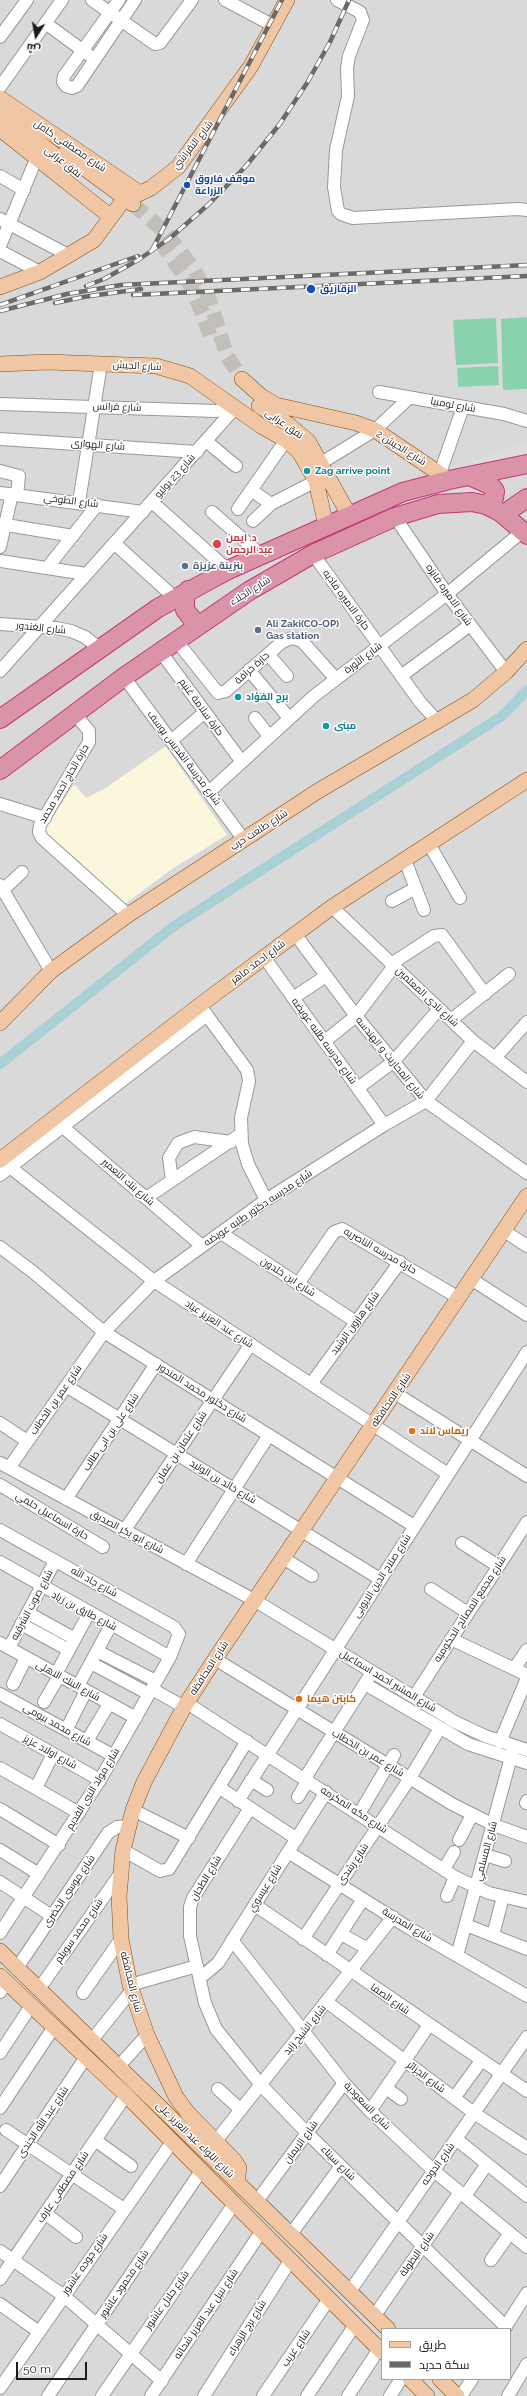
<!DOCTYPE html>
<meta charset="utf-8">
<style>
body{margin:0}
#map{position:relative;width:527px;height:2396px;overflow:hidden;background:#ece8e3;font-family:Raleway,Cairo,sans-serif}
canvas{display:block}
.legend{position:absolute;left:381px;top:2328px;width:130px;height:52px;box-sizing:border-box;background:#fff;border:1px solid #a4a4a4;margin:0;padding:5px 7px;list-style:none;font-size:12px;color:#1c1c1c}
.legend li{display:flex;align-items:center;gap:8px;height:20px}
.legend b{width:20px;border:1px solid #a4a4a4}
.north{position:absolute;left:16px;top:16px;width:40px;height:40px;-webkit-text-stroke:3px #fff;paint-order:stroke;rotate:191deg;font-size:11px;font-weight:700;line-height:16px;text-align:center;color:#1c1c1c}
.north::after{content:'';display:block;margin:auto;width:14px;height:18px;background:#1c1c1c;clip-path:polygon(50% 0,100% 100%,50% 72%,0 100%)}
.scale{position:absolute;left:16px;top:2362px;width:71px;height:18px;box-sizing:border-box;border:2px solid #1c1c1c;border-top:0;padding-left:5px;font-size:12px;line-height:14px;white-space:nowrap;color:#1c1c1c;-webkit-text-stroke:3px #fff;paint-order:stroke}
</style>
<div id="map">
<canvas width="527" height="2396"></canvas>
<ul class="legend">
<li><b style="height:5px;background:#f0c6a4"></b>طريق</li>
<li><b style="height:5px;background:#6a6a6a"></b>سكة حديد</li>
</ul>
<div class="north">ش</div>
<div class="scale">50 m</div>
</div>
<script>
const ctx = document.querySelector('canvas').getContext('2d');
ctx.lineJoin = 'round';
function paint(path, color) { ctx.fillStyle = color; ctx.fill(path, 'evenodd'); }
const toPath = rows => new Path2D(rows.map(r => 'M' + r).join(''));
function stroke(path, color, width, dash) { ctx.strokeStyle = color; ctx.lineWidth = width; ctx.lineCap = dash ? 'butt' : 'round'; ctx.setLineDash(dash || []); ctx.stroke(path); }
function drawText(font, color, halo, rows, align = 'center') {
  ctx.font = font + ' Raleway,Cairo,sans-serif'; ctx.lineWidth = 3; ctx.setLineDash([]); ctx.textBaseline = 'middle'; ctx.strokeStyle = halo; ctx.fillStyle = color; for (const [text, x, y, turn = 0] of rows) {
    ctx.save(); ctx.translate(x, y); ctx.rotate((+turn || 0) * Math.PI / 180); ctx.textAlign = isNaN(turn) ? turn : align; if (halo) ctx.strokeText(text, 0, 0); ctx.fillText(text, 0, 0); ctx.restore();
  }
}
const residential = toPath([
 [0,0,527,0,527,2396,0,2396],
 [382,2329,510,2329,510,2379,382,2379]
]);
const education = toPath([
 [166,746,227,835,172,869,125,904,42,833,74,784,86,798,104,789]
]);
const pitch = toPath([
 [527,317,527,389,503,390,501,319],
 [496,318,498,363,456,365,453,320],
 [498,366,499,385,458,387,457,368]
]);
const parking = toPath([
 [527,442,527,457,451,475,448,470]
]);
const canal = toPath([
 [0,1064,174,926,502,716,527,690]
]);
const majorTunnel = toPath([
 [133,204,165,232,194,269,209,298,227,356,242,379],
 [160,241,189,283,203,314,210,336]
]);
const minor = toPath([
 [92,0,155,44,160,43,192,0],
 [119,0,64,76,63,82,66,86,72,88,77,86,135,0],
 [225,0,274,26],
 [337,0,360,12,363,20,349,56,347,68,348,96,336,150,334,187,338,211,341,214,353,218,518,209,527,210],
 [52,28,89,55],
 [0,37,27,0],
 [0,87,62,0],
 [0,176,24,190],
 [0,219,70,256],
 [0,246,37,157],
 [0,251,40,272],
 [379,392,504,414,527,421],
 [0,404,216,411,233,406],
 [0,439,197,452],
 [206,441,236,466],
 [313,468,375,430,409,398],
 [0,471,19,476,17,495],
 [440,473,463,407],
 [251,490,271,504],
 [0,493,143,512],
 [79,502,101,364],
 [152,502,228,570],
 [238,509,286,440],
 [212,512,261,555],
 [395,517,447,594,506,672],
 [253,521,271,504,316,481],
 [0,524,73,536],
 [114,543,175,598],
 [0,547,12,494],
 [313,554,420,702,438,722],
 [0,561,86,574],
 [47,568,97,505],
 [0,624,56,628,71,631,85,637,100,649],
 [176,640,218,693,226,691,282,642,292,638,302,641,335,678],
 [160,651,242,762],
 [268,654,287,676],
 [249,670,289,718],
 [0,671,235,408],
 [401,676,470,625],
 [124,677,244,840],
 [75,714,89,731,89,742,40,825,39,832,42,838,128,915],
 [255,718,269,736],
 [171,741,205,712],
 [209,792,314,696,447,594,523,531],
 [0,804,45,818],
 [429,844,460,898],
 [405,860,424,910],
 [0,885,51,971],
 [3,890,22,872],
 [392,901,416,888],
 [332,907,473,1041,527,1082],
 [295,934,356,1016,426,1101,527,1173],
 [264,957,384,1125],
 [391,964,434,936,442,935,485,994],
 [293,998,326,976],
 [203,1010,247,1070,249,1081,241,1118,242,1144,248,1164,266,1200],
 [451,1020,509,974],
 [325,1041,356,1016,394,966],
 [495,1058,527,1022],
 [358,1088,393,1062,439,1009],
 [57,1122,202,1246],
 [1,1160,154,1281,448,1474],
 [0,1175,207,1015],
 [172,1180,169,1158,178,1143,194,1137,231,1142],
 [146,1198,241,1134],
 [504,1231,527,1246],
 [221,1233,356,1322],
 [0,1247,33,1272,104,1332,414,1526],
 [471,1279,527,1315],
 [298,1284,334,1232,342,1229,459,1298],
 [311,1384,400,1262],
 [66,1386,380,1579],
 [395,1393,527,1476],
 [0,1423,27,1441],
 [0,1463,254,1600,455,1722,485,1736,527,1750],
 [9,1468,104,1332,154,1281,266,1200,384,1125,426,1101,473,1041],
 [0,1485,103,1547],
 [66,1499,156,1364],
 [0,1530,174,1627,179,1634,170,1657,100,1780,0,1933],
 [124,1531,251,1344],
 [462,1543,498,1566],
 [283,1558,312,1576],
 [0,1562,170,1657],
 [186,1564,269,1435],
 [431,1589,468,1613],
 [28,1613,75,1639],
 [21,1624,69,1650],
 [451,1639,527,1675],
 [0,1643,136,1718],
 [9,1648,55,1561],
 [97,1651,156,1681],
 [215,1659,452,1804,494,1825,527,1837],
 [91,1663,149,1694],
 [514,1669,527,1650],
 [56,1674,89,1613],
 [13,1684,26,1658],
 [365,1684,468,1744,527,1763],
 [78,1686,111,1625],
 [152,1689,184,1707],
 [0,1694,114,1756],
 [414,1697,527,1522],
 [44,1702,59,1676],
 [187,1703,455,1877,489,1893,527,1902],
 [0,1724,100,1780],
 [66,1730,86,1691],
 [87,1741,109,1704],
 [500,1742,527,1678],
 [0,1768,79,1813],
 [305,1778,369,1677],
 [251,1780,267,1790],
 [36,1788,53,1754],
 [220,1788,297,1839],
 [298,1797,308,1780],
 [238,1801,527,1352],
 [526,1803,527,1801],
 [250,1808,193,1898,190,1907,190,1936,205,2003,216,2029,261,2085,307,2133,506,2327],
 [0,1809,59,1845],
 [133,1810,189,1838],
 [359,1814,394,1755],
 [459,1840,472,1815],
 [0,1850,39,1874],
 [123,1850,160,1871,169,1869,247,1741],
 [288,1852,409,1928,527,1996],
 [485,1855,505,1861],
 [444,1869,454,1852],
 [0,1882,52,1916],
 [447,1896,455,1877],
 [255,1905,527,2091],
 [466,1925,527,1949],
 [341,1934,368,1949],
 [493,1935,503,1897],
 [303,1939,410,1778,440,1728],
 [232,1940,344,2083,370,2111,434,2171,527,2247],
 [327,1955,363,1899],
 [457,1956,514,1746],
 [17,1968,108,1833,117,1827,129,1826],
 [200,1978,218,1963,326,1792],
 [130,1985,197,1966],
 [39,1989,120,1874],
 [0,1992,7,1983],
 [83,1993,121,1939],
 [327,2002,474,2113,527,2148],
 [92,2040,132,1990],
 [0,2053,31,2006],
 [119,2066,147,2035],
 [386,2088,401,2099],
 [218,2089,241,2110],
 [454,2098,481,2061],
 [0,2108,54,2027],
 [370,2111,429,2025],
 [6,2130,124,2209],
 [456,2139,527,2196],
 [95,2140,131,2166],
 [216,2141,393,1917],
 [0,2186,86,2057],
 [465,2196,487,2164],
 [257,2201,344,2083],
 [45,2213,76,2237],
 [291,2234,341,2166],
 [0,2251,64,2296,162,2381],
 [491,2260,510,2233],
 [0,2279,126,2095],
 [350,2291,527,2037],
 [0,2304,39,2332],
 [375,2315,460,2192],
 [504,2329,527,2293],
 [0,2388,172,2142],
 [48,2396,201,2171],
 [102,2396,234,2204],
 [151,2396,261,2232],
 [204,2396,290,2261],
 [263,2396,329,2299],
 [307,2396,355,2325],
 [348,2396,379,2349],
 [390,2396,401,2379],
 [461,2396,472,2379],
 [508,2396,527,2364]
]);
const major = toPath([
 [0,98,140,193],
 [0,112,70,167],
 [0,129,111,217],
 [65,154,133,204],
 [0,287,40,272,94,240,122,202,151,188,178,167,251,66,287,0],
 [0,364,48,362,156,366,190,376,261,426,286,440,300,453,316,481,326,526],
 [242,379,261,396,276,405,356,423,375,430,449,480],
 [259,406,288,424,308,441,349,515],
 [0,1023,51,971,128,915,318,791,473,700,506,672,527,649],
 [0,1160,200,1005,332,907,527,780],
 [0,1951,388,2329],
 [0,1976,126,2095,382,2352],
 [237,2181,239,2168,234,2160,188,2113,176,2097,147,2035,130,1985,121,1939,119,1896,123,1850,133,1810,144,1782,184,1707,215,1659,527,1196],
 [410,2379,427,2396],
 [440,2379,457,2396]
]);
const highway = toPath([
 [472,477,490,485,495,491,494,498,486,505],
 [507,518,511,509,527,498],
 [188,590,185,596,185,610,194,621,201,623],
 [0,719,158,608,228,570,403,492,449,480,527,464],
 [0,770,124,677,249,591,313,554,395,517,438,504,472,502,486,505,500,512,527,535]
]);
const rail = toPath([
 [152,250,282,0],
 [86,286,104,279,138,260,169,239,209,204,246,166,279,125,307,83,330,42,349,0],
 [133,295,527,276],
 [55,303,83,297,141,289],
 [0,305,138,256],
 [0,311,67,294,121,285,527,265]
]);
const markers = [
 [187,185,4,"#1a4fb4"],
 [311,289,5,"#1a4fb4"],
 [307,471,4,"#0f9aa8"],
 [217,544,5,"#e0444e"],
 [185,566,4,"#5c6f8a"],
 [258,630,4,"#5c6f8a"],
 [238,697,4,"#0f9aa8"],
 [326,726,4,"#0f9aa8"],
 [412,1431,4,"#e8710a"],
 [299,1699,4,"#e8710a"]
];
const streetNames = [
 ["شارع النقراشي",193,145,-52],
 ["شارع مصطفى كامل",70,146,34],
 ["نفق عرابى",63,162,38],
 ["شارع الجيش",137,366,3],
 ["شارع لومبيا",453,405,10],
 ["شارع فرانس",117,407,2],
 ["نفق عرابى",284,424,35],
 ["شارع الهوارى",98,445,4],
 ["شارع الجيش 2",401,448,32],
 ["شارع 23 يوليو",175,476,-48],
 ["شارع الطوخي",71,501,7],
 ["شارع الجلاء",250,591,-32],
 ["شارع الاميره فايزه",449,595,55],
 ["حارة الاميره فاديه",346,600,54],
 ["شارع الغندور",41,628,6],
 ["شارع الثورة",363,658,-37],
 ["حارة خرافة",252,668,-42],
 ["حارة سلامة غنيم",201,707,54],
 ["شارع مدرسة القديس يوسف",184,758,53],
 ["حارة الحاج احمد محمد",64,784,-60],
 ["شارع طلعت حرب",259,830,-33],
 ["شارع احمد ماهر",258,962,-37],
 ["شارع نادى المعلمين",427,997,43],
 ["شارع مدرسه طلبه عويضه",324,1041,54],
 ["شارع المحاريث و الهندسه",390,1058,51],
 ["شارع بنك التعمير",128,1182,41],
 ["شارع مدرسه دكتور طلبه عويضه",258,1208,-34],
 ["حارة مدرسه الناصريه",380,1251,30],
 ["شارع ابن خلدون",288,1277,33],
 ["شارع هارون الرشيد",355,1323,-54],
 ["شارع عبد العزيز عياد",219,1324,33],
 ["شارع دكتور محمد المندور",202,1393,32],
 ["شارع عمر بن الخطاب",56,1400,-55],
 ["شارع المحافظه",391,1400,-56],
 ["شارع على بن ابى طالب",111,1432,-56],
 ["شارع عثمان بن عفان",181,1447,-56],
 ["شارع خالد بن الوليد",223,1482,31],
 ["حارة اسماعيل حلمي",52,1516,31],
 ["شارع ابو بكر الصديق",127,1532,28],
 ["شارع صلاح الدين الايوبى",382,1576,-57],
 ["شارع جاد الله",94,1582,29],
 ["شارع صوت الشرقيه",32,1605,-62],
 ["شارع مجمع المصالح الحكوميه",470,1609,-57],
 ["شارع طارق بن زياد",84,1611,28],
 ["شارع المحافظه",209,1668,-57],
 ["شارع البنك الاهلى",68,1681,29],
 ["شارع المشير احمد اسماعيل",388,1681,31],
 ["شارع محمد بيومى",57,1725,29],
 ["شارع اولاد عزيز",50,1752,29],
 ["شارع عمر بن الخطاب",368,1753,31],
 ["شارع مولد النبى القديم",93,1789,-59],
 ["شارع مكه المكرمه",354,1810,33],
 ["شارع المسلمي",486,1851,-75],
 ["شارع رشدى",353,1864,-56],
 ["شارع الطحان",206,1878,-59],
 ["شارع عيسوي",265,1888,-58],
 ["شارع موسى الخضرى",69,1891,-56],
 ["شارع المدرسة",407,1925,31],
 ["شارع محمد سويلم",79,1931,-55],
 ["شارع المحافظه",131,1982,76],
 ["شارع الصفا",390,1999,35],
 ["شارع الشيخ زايد",305,2030,-51],
 ["شارع الجزائر",426,2077,37],
 ["شارع السعودية",367,2106,46],
 ["شارع عبد الله الجندى",43,2122,-56],
 ["شارع اللواء عبد العزيز على",195,2140,44],
 ["شارع الايمان",301,2142,-54],
 ["شارع سيناء",338,2163,45],
 ["شارع الدوحه",438,2164,-54],
 ["شارع مصطفى عارف",63,2187,-56],
 ["شارع البطولة",417,2254,-55],
 ["شارع جوده عاشور",85,2264,-55],
 ["شارع محمود عاشور",124,2284,-56],
 ["شارع جلال عاشور",167,2300,-55],
 ["شارع نبيل عبد العزيز شحاته",206,2314,-56],
 ["شارع برج الزهراء",247,2328,-58],
 ["شارع غريب",296,2348,-56]
];
const transitNames = [
 ["موقف فاروق",195,179],
 ["الزراعة",195,191],
 ["الزقازيق",320,289]
];
const cultureNames = [
 ["Zag arrive point",315,471],
 ["برج الفؤاد",246,697],
 ["مبنى",334,726]
];
const healthNames = [
 ["د. ايمن",226,538],
 ["عبد الرحمن",226,550]
];
const serviceNames = [
 ["بنزينة عزيزة",193,566],
 ["Ali Zaki(CO-OP)",266,624],
 ["Gas station",266,636]
];
const foodNames = [
 ["ريماس لاند",420,1431],
 ["كابتن هيما",307,1699]
];
paint(residential, '#dad9d9');
paint(education, '#faf7dd');
paint(pitch, '#89d2ae');
paint(parking, '#dcdcdc');
stroke(canal, '#a8d0d5', 10);
stroke(majorTunnel, '#c2bfbb', 15, [15, 8]);
stroke(minor, '#999', 14);
stroke(major, '#825011', 16);
stroke(highway, '#c13877', 20);
stroke(minor, '#fff', 12);
stroke(major, '#f0c6a4', 15);
stroke(highway, '#db93a8', 18);
stroke(rail, '#6a6a6a', 4.5);
stroke(rail, '#fff', 3, [9]);
for (const [x, y, r, color] of markers) { const dot = new Path2D(); dot.arc(x, y, r, 0, 2 * Math.PI); ctx.fillStyle = color; ctx.fill(dot); stroke(dot, '#fff', 1.5); }
drawText('10px', '#1c1c1c', '#fff', streetNames);
drawText('bold 10px', '#164399', '#fff', transitNames, 'left');
drawText('bold 10px', '#0d838f', '#fff', cultureNames, 'left');
drawText('bold 10px', '#be3a42', '#fff', healthNames, 'left');
drawText('bold 10px', '#4e5e75', '#fff', serviceNames, 'left');
drawText('bold 10px', '#c56008', '#fff', foodNames, 'left');
</script>
